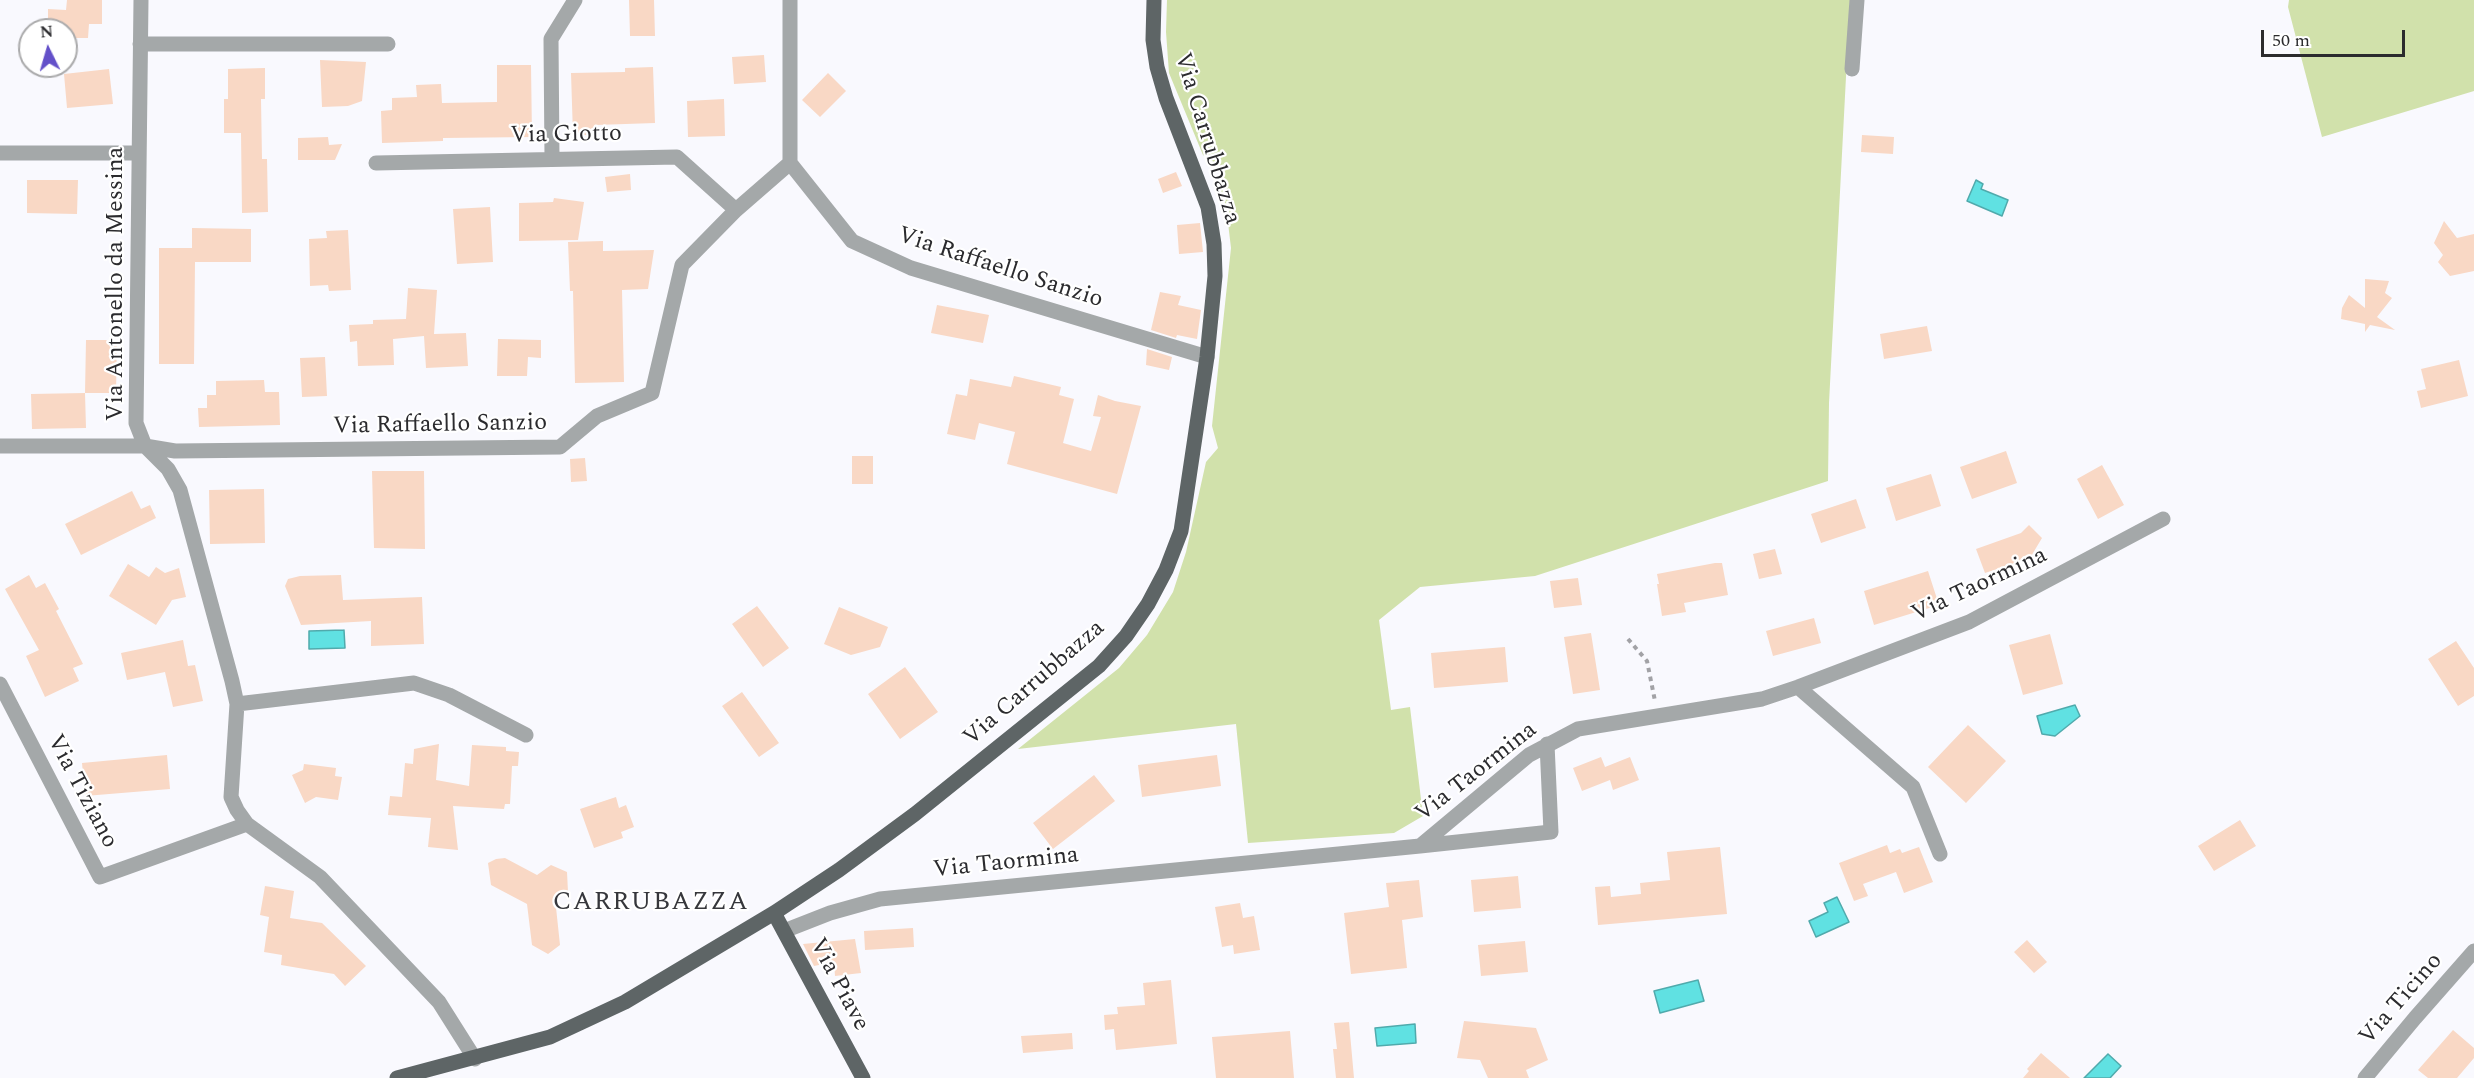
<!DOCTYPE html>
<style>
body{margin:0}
#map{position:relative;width:2474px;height:1078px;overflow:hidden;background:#f9f9fe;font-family:Spectral,serif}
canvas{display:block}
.north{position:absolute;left:18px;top:18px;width:60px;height:60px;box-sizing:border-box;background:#fff;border:2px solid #aaaaab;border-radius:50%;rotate:355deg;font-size:16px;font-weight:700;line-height:24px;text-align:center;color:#2b2b2e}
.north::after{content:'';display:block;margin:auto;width:21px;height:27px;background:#6350c9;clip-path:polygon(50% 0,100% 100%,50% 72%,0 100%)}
.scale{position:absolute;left:2261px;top:30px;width:144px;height:27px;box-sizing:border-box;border:3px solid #2b2b2e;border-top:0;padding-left:8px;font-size:18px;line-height:21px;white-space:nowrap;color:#2b2b2e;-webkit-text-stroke:4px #fff;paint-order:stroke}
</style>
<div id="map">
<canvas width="2474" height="1078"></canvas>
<div class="north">N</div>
<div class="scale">50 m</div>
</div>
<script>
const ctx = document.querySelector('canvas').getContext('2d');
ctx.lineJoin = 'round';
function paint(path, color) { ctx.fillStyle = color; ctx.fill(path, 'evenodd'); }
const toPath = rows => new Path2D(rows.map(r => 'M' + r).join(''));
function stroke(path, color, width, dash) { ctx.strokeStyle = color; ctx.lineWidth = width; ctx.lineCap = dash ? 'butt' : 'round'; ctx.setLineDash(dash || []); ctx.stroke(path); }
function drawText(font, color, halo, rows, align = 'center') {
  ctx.font = font + ' Spectral,serif'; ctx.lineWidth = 4.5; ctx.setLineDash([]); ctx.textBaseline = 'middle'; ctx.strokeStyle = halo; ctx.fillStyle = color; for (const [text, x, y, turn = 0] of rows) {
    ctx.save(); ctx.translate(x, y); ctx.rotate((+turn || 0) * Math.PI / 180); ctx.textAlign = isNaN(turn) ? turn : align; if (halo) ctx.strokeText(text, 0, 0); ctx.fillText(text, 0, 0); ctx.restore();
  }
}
const green = toPath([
 [1167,0,1850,0,1829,403,1828,481,1535,576,1420,587,1379,620,1391,710,1410,707,1423,816,1394,833,1248,843,1236,724,1018,749,1119,668,1147,635,1173,592,1186,552,1206,462,1218,448,1212,426,1231,248,1226,206,1220,187,1225,169,1203,155,1169,73,1166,32],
 [2289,0,2474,0,2474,91,2322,137,2288,7]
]);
const water = toPath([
 [1976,180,1983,184,1981,189,2008,200,2002,216,1967,201,1976,180],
 [344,630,345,648,309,649,309,631,344,630],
 [2075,705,2080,716,2055,736,2042,734,2037,716,2075,705],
 [1837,897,1849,922,1816,937,1809,921,1828,912,1824,903,1837,897],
 [1698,980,1704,1001,1660,1013,1654,991,1698,980],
 [1415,1024,1416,1043,1377,1046,1375,1028,1415,1024],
 [2108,1054,2121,1066,2110,1078,2084,1078,2108,1054]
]);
const building = toPath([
 [67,0,102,0,102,24,89,24,88,38,66,38,66,30,48,30,48,9,66,10],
 [629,0,654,0,655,36,630,36],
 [764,55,766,82,734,84,732,57],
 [320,60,366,62,362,101,348,106,322,107],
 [497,65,531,65,532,137,443,138,443,141,382,143,381,111,392,110,392,98,417,97,416,85,441,84,442,103,497,102],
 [653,67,655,123,596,125,595,135,573,135,571,73,625,72,625,68],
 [265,68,265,99,261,99,262,159,267,159,268,212,242,213,241,133,224,133,224,99,228,99,228,69],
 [109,69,113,104,67,108,64,74],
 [828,73,846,91,820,117,802,100],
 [724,99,725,136,688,137,687,101],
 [1862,135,1894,137,1893,154,1861,152],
 [328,137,329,145,342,144,335,160,298,160,298,138],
 [1176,172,1182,186,1163,193,1158,179],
 [630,174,631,190,607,192,605,177],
 [27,180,78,180,77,214,27,213],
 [554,198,584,202,578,240,519,241,519,203,553,202],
 [490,207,493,262,457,264,453,209],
 [2444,221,2457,238,2474,234,2474,271,2450,276,2438,262,2443,255,2434,243],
 [1200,223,1203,252,1179,254,1177,225],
 [192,228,251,229,251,262,195,262,194,364,159,364,159,248,192,248],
 [348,230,351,290,329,291,328,285,310,286,309,239,327,238,326,231],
 [603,241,603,251,654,250,648,289,622,290,624,382,575,383,573,291,570,291,568,242],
 [2365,279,2389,281,2385,293,2392,298,2377,317,2395,330,2370,325,2365,332,2365,324,2341,319,2342,308,2349,295,2365,308],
 [408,288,437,290,434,334,466,333,468,366,426,368,424,336,393,339,394,365,358,366,357,341,350,342,349,325,373,324,373,320,406,319],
 [1160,292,1181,296,1178,305,1201,310,1197,339,1177,335,1176,338,1151,330],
 [937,305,989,315,983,343,931,333],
 [1927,326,1932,351,1884,359,1880,334],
 [498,339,541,340,541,358,528,357,527,376,497,376],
 [86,340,117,340,116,393,85,393],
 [1147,349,1172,357,1169,370,1146,365],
 [325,357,327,396,302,397,300,358],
 [2459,360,2468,396,2421,408,2417,391,2426,389,2421,369],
 [1014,376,1061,387,1059,395,1074,399,1063,443,1091,451,1101,417,1093,416,1098,395,1115,401,1141,406,1117,494,1007,464,1015,432,979,423,975,440,947,434,956,394,967,396,970,379,1011,387],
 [264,380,265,392,279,392,280,425,199,427,198,408,207,408,207,395,216,395,216,381],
 [85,393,86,428,32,429,31,394],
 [2006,451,2017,483,1972,499,1960,467],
 [852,456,873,456,873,484,852,484],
 [585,458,587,481,571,482,570,459],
 [2102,465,2124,505,2098,519,2077,479],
 [372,471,424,471,425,549,374,548],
 [1931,474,1941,506,1896,521,1886,488],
 [264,489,265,543,210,544,209,490],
 [132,491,141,509,150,505,156,518,81,555,65,524],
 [1856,499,1866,528,1821,543,1811,514],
 [2029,525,2042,538,2030,558,1985,573,1976,549,2021,533],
 [1775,549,1782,574,1759,579,1753,554],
 [1715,563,1722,563,1728,595,1684,603,1686,612,1662,616,1657,584,1659,584,1657,574],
 [128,564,149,577,156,567,165,573,179,568,186,597,172,600,156,625,109,596],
 [1928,571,1939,605,1874,625,1864,591],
 [29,575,36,588,45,583,59,609,56,611,83,664,73,668,79,681,45,697,26,656,39,650,5,589],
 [341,575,343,600,422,597,424,644,371,646,371,621,301,625,285,586,288,579,300,576],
 [1578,578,1582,605,1554,608,1550,581],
 [757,606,789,648,763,667,732,624],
 [839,607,888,627,880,647,851,655,824,644],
 [1814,618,1821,643,1773,656,1766,631],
 [1591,633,1600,690,1573,694,1564,637],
 [2050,634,2063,684,2023,695,2009,645],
 [183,640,188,666,195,665,203,701,173,707,165,672,127,680,121,653],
 [2456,641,2474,668,2474,696,2458,706,2428,659],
 [1505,647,1508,682,1434,688,1431,653],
 [905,667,938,712,900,739,868,694],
 [742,692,779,743,759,757,722,706],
 [1968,725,2006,761,1966,803,1928,767],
 [439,744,436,780,469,786,472,745,506,747,506,751,519,752,518,766,512,766,510,804,505,804,504,809,453,806,458,850,428,847,431,818,388,815,390,796,402,797,405,763,413,764,414,749],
 [167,755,170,789,85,796,82,763],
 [1217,755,1221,786,1142,797,1138,765],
 [1601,757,1605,767,1630,757,1639,780,1613,790,1610,780,1582,791,1573,768],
 [304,764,336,768,335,776,342,777,338,800,316,797,305,803,292,775,303,770],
 [1094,775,1115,801,1053,849,1033,823],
 [616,797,619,808,626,805,634,827,621,832,623,838,594,848,580,809],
 [2240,820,2256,846,2214,871,2198,846],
 [1887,845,1890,853,1900,849,1902,853,1919,847,1933,882,1904,893,1896,872,1863,884,1868,896,1854,901,1839,863],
 [1720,847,1727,914,1598,925,1595,887,1610,886,1611,897,1641,894,1640,883,1670,880,1667,852],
 [505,858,537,875,551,865,567,872,568,892,555,898,560,945,548,954,532,945,527,904,491,885,488,863,496,859],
 [1518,876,1521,908,1474,912,1471,880],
 [1419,880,1423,917,1402,920,1407,968,1351,974,1344,913,1389,907,1386,883],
 [265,886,294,891,290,918,322,923,366,966,345,986,334,974,281,965,282,955,264,952,269,917,260,915],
 [1240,903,1243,918,1254,916,1260,950,1234,954,1233,945,1222,947,1215,907],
 [913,928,914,947,865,950,864,931],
 [855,939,861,973,835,976,834,962,814,966,803,944],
 [2027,940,2047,962,2034,973,2014,952],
 [1525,941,1528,972,1481,976,1478,945],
 [1171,980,1177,1044,1116,1050,1114,1029,1105,1030,1104,1015,1118,1014,1117,1007,1145,1005,1143,983],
 [1464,1021,1536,1028,1548,1060,1526,1070,1529,1078,1488,1078,1480,1060,1457,1058],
 [1349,1022,1354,1078,1336,1078,1333,1049,1337,1049,1334,1023],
 [2453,1030,2474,1048,2474,1058,2457,1078,2428,1078,2418,1070],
 [1290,1031,1294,1078,1216,1078,1212,1037],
 [1072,1033,1073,1049,1023,1053,1021,1036],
 [2041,1053,2070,1078,2023,1078,2029,1071,2027,1069]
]);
const path = toPath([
 [1628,639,1647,661,1655,701]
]);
const minor = toPath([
 [141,0,136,423,145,446,168,469,180,490,232,681,237,704,231,797,237,810,247,824,320,877,439,1002,475,1059],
 [790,0,790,163],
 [140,44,388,44],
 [1852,69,1857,0],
 [0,153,138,153],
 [552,159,551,39,575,0],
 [376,163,677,157,736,210],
 [0,446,145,446,175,451,560,447,597,416,652,393,682,265,736,210,790,163,852,241,911,268,1207,357],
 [0,684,100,877,247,824],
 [1798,687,1913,787,1940,854],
 [237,704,414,683,449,695,526,735],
 [1420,846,1551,832,1547,744],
 [784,931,830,913,880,899,1420,846,1529,755,1578,729,1762,699,1798,687,1969,622,2163,519],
 [2365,1078,2415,1018,2474,951]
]);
const major = toPath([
 [774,913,863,1078],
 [397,1078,550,1037,625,1002,774,913,839,870,915,814,1099,666,1126,636,1148,604,1166,570,1181,531,1207,357,1215,276,1214,244,1208,207,1166,98,1157,67,1153,40,1154,0]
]);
const streetNames = [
 ["Via Giotto",566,136,-1],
 ["Via Carrubbazza",1206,139,73],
 ["Via Raffaello Sanzio",1000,269,18],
 ["Via Antonello da Messina",117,284,-90],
 ["Via Raffaello Sanzio",440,426,-1],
 ["Via Taormina",1980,586,-25],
 ["Via Carrubbazza",1035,684,-41],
 ["Via Taormina",1477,773,-38],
 ["Via Tiziano",81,792,62],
 ["Via Taormina",1006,864,-6],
 ["Via Piave",838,985,62],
 ["Via Ticino",2402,1000,-49]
];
const neighbourhoodNames = [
 ["CARRUBAZZA",651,904]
];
paint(green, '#d1e1ab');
paint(water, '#60e1e2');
stroke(water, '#50aaac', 1.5);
paint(building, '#f9d8c5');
stroke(path, '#a2a2a6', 4, [4.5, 4.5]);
stroke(minor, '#a4a8a9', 15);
stroke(major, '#5e6566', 15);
drawText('24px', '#2b2b2e', '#fff', streetNames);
ctx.letterSpacing = '1.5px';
drawText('26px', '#36373c', '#fff', neighbourhoodNames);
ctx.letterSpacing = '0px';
</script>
